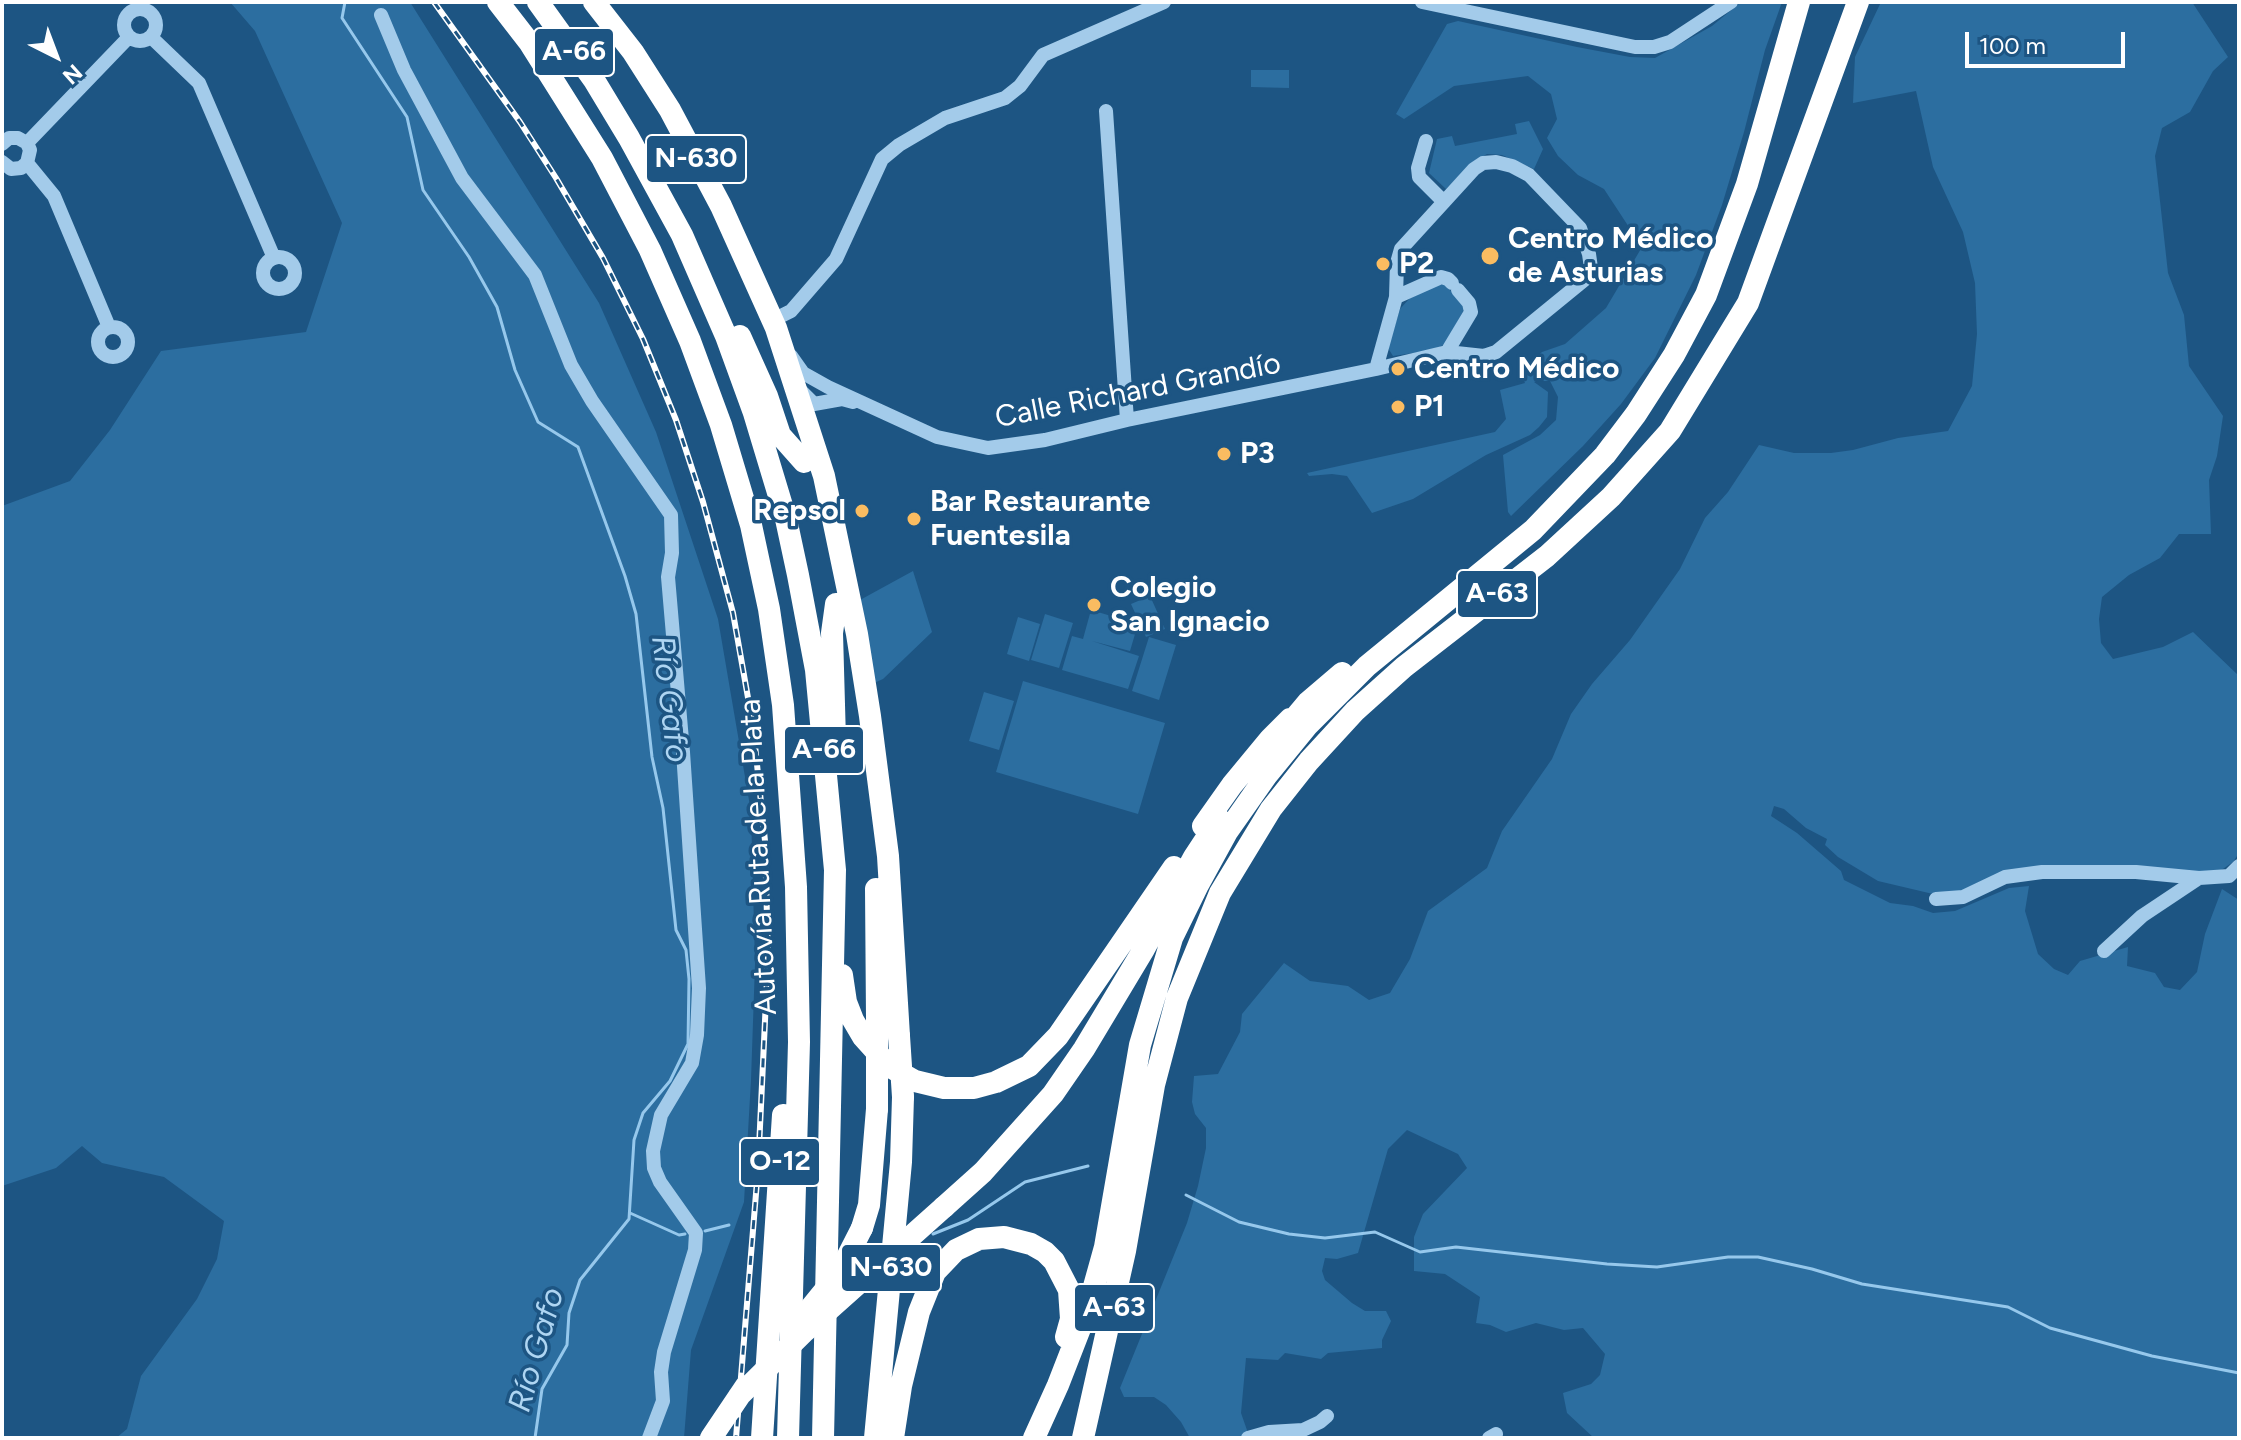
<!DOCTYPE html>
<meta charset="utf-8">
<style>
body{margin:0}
#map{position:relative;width:2241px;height:1440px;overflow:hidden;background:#1d5583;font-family:Figtree,sans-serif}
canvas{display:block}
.frame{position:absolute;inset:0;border:4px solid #fff;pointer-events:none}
.north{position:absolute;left:16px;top:16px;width:80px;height:80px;-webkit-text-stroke:6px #1d5583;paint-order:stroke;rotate:138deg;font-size:22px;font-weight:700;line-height:32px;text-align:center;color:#fff}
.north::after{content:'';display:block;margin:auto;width:28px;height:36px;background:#fff;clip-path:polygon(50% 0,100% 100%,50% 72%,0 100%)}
.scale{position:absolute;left:1965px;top:32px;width:160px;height:36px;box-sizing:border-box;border:4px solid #fff;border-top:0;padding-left:10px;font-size:24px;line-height:28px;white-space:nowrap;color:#fff;-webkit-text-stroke:6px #1d5583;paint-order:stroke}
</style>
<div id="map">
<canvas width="2241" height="1440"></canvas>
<div class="frame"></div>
<div class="north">N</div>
<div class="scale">100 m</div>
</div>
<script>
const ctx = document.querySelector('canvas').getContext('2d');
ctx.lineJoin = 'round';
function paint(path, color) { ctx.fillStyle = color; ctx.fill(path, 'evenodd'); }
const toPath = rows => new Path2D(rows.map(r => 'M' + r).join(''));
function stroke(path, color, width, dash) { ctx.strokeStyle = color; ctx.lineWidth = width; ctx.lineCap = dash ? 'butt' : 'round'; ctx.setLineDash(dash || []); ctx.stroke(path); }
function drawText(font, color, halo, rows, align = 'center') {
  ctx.font = font + ' Figtree,sans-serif'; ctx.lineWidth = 7; ctx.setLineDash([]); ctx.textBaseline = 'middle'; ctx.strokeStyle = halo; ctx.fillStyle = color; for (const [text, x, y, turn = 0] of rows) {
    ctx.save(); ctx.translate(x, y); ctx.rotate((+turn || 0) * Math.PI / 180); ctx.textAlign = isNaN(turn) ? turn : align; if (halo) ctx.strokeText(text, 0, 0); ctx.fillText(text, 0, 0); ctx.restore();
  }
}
const green = toPath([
 [230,2,410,2,599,303,656,432,718,619,751,812,755,964,751,1080,744,1202,691,1350,684,1438,116,1438,127,1429,141,1376,197,1299,217,1259,224,1221,164,1177,102,1163,82,1146,56,1168,2,1186,2,506,70,481,110,430,161,351,306,332,342,223,255,31],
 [1741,2,1782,2,1765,50,1744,132,1722,205,1696,275,1655,358,1621,404,1583,446,1511,516,1508,512,1503,455,1540,435,1556,420,1558,397,1550,381,1536,381,1534,382,1548,392,1547,417,1539,427,1530,435,1486,455,1413,499,1372,513,1347,476,1332,474,1309,476,1307,473,1495,432,1506,419,1500,390,1525,383,1521,375,1525,367,1542,352,1565,344,1606,308,1642,247,1604,189,1578,175,1558,156,1547,138,1557,119,1551,94,1528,76,1454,86,1404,119,1396,114,1447,24,1458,21,1577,47,1630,57,1655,58,1712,26],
 [1881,2,2192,2,2228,57,2213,71,2190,112,2162,128,2155,156,2168,273,2184,315,2189,366,2223,416,2217,456,2209,480,2211,534,2179,534,2160,558,2129,575,2102,597,2099,619,2101,643,2113,659,2163,647,2193,632,2239,676,2239,853,2233,862,2220,871,2205,873,2066,868,1964,893,1933,894,1878,881,1838,857,1825,845,1827,839,1806,828,1784,809,1774,806,1771,816,1797,833,1841,871,1844,880,1890,903,1913,906,1933,913,1955,911,2009,888,2029,886,2025,911,2038,954,2054,969,2068,975,2080,961,2128,947,2127,966,2155,973,2164,987,2180,990,2197,972,2205,934,2222,889,2239,900,2239,1438,1594,1438,1567,1413,1563,1393,1591,1384,1600,1375,1605,1354,1583,1328,1564,1330,1536,1323,1506,1332,1490,1325,1476,1323,1480,1297,1445,1274,1414,1271,1414,1237,1423,1214,1467,1168,1458,1154,1407,1130,1388,1149,1358,1253,1337,1259,1325,1258,1322,1271,1325,1280,1352,1303,1365,1311,1386,1311,1391,1321,1382,1340,1382,1348,1328,1353,1321,1359,1285,1353,1278,1360,1246,1358,1241,1413,1248,1433,1240,1438,1190,1438,1181,1422,1166,1405,1154,1397,1124,1397,1120,1388,1187,1223,1198,1186,1206,1148,1206,1128,1195,1114,1192,1102,1194,1076,1218,1074,1240,1032,1242,1014,1284,963,1310,981,1348,986,1369,1000,1390,993,1410,959,1428,911,1487,868,1502,831,1552,759,1571,714,1592,684,1630,640,1680,569,1705,518,1728,492,1759,445,1794,453,1831,453,1853,450,1898,438,1948,431,1972,386,1977,334,1975,283,1963,232,1933,167,1916,91,1853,103,1855,57],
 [1251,70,1289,70,1289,88,1251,87],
 [1529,121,1543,149,1534,169,1502,155,1487,154,1474,161,1446,189,1429,173,1437,139,1452,136,1455,146,1517,134,1515,124],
 [1437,284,1446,285,1465,308,1445,344,1434,350,1393,356,1388,348,1400,309,1409,299],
 [913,571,932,632,883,679,874,683,860,600],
 [1150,596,1165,629,1146,637,1131,604],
 [1091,610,1138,624,1130,651,1092,641,1139,656,1128,689,1062,670,1072,636,1083,639],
 [1045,614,1073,623,1059,668,1031,660],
 [1018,617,1040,624,1029,661,1007,654],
 [1149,637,1176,645,1159,700,1132,691],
 [1023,681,1165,723,1138,814,996,772],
 [984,692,1014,701,999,750,969,741]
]);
const stream = toPath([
 [345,2,342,18,407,117,423,190,469,257,497,307,515,370,538,422,578,447,625,576,636,614,652,757,663,808,676,930,686,950,689,979,688,1044,670,1081,643,1113,634,1140,629,1219,580,1280,569,1313,567,1345,542,1389,535,1438],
 [1186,1195,1239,1222,1289,1234,1325,1238,1375,1232,1420,1252,1456,1247,1607,1264,1657,1267,1728,1257,1758,1257,1812,1269,1862,1284,2008,1307,2050,1328,2152,1356,2239,1373],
 [630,1213,679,1235,685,1234],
 [705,1231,729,1225],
 [933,1234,968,1220,1025,1182,1088,1166]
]);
const minor = toPath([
 [1422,2,1635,47,1654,47,1670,42,1731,2],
 '124 25a16 16 0 1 1 32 0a16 16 0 1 1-32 0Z',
 [381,15,404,70,462,178,535,275,571,365,592,401,671,515,672,553,668,577,683,752,699,988,697,1035,692,1063,661,1115,653,1151,654,1168,660,1182,696,1233,695,1250,664,1352,661,1372,663,1401,649,1438],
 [151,37,199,83,274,258],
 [1106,111,1127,420],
 [1426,141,1418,168,1419,177,1444,202],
 [27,143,129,37],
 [2,144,9,138,18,138,27,143,30,150,27,163,21,168,11,169,2,162],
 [27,163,54,196,109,327],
 '263 273a16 16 0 1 1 32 0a16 16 0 1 1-32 0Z',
 [1396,297,1441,277,1448,279,1452,283],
 [773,320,791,311,836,259,882,159,899,145,945,118,1005,98,1020,86,1043,55,1164,2],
 '98 342a15 15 0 1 1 30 0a15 15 0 1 1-30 0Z',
 [1447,352,1471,312,1469,303,1458,290],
 [791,356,803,373,828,387,937,437,988,448,1045,440,1127,420,1376,369,1447,352,1484,356,1496,352,1589,276,1591,268,1589,254,1580,228,1529,175,1512,166,1496,162,1483,163,1474,169,1401,249,1397,263,1396,297,1376,369],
 [800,390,814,404,842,399,853,402],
 [1936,899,1963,897,2005,877,2042,872,2136,872,2199,878,2229,876,2239,866],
 [2104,951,2142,916,2199,878],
 [1248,1438,1269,1432,1303,1430,1320,1422,1327,1416],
 [1489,1438,1496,1434]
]);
const highway = toPath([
 [498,2,529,42,602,158,650,250,690,341,721,425,751,525,769,609,783,705,796,887,799,1042,788,1438],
 [538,2,594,80,629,138,682,235,726,336,754,413,786,519,798,575,816,670,835,870,823,1438],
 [594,2,633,52,670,110,721,206,776,328,824,476,857,634,870,716,888,856,899,1036],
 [740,336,767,396,780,435,804,462],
 [1282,733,1308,702,1342,673],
 [835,740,832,633,836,604],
 [1203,826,1232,785,1270,739,1290,719],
 [876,889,877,1019],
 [842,975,846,1002,853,1020,863,1037,890,1067,915,1081,944,1088,974,1088,996,1082,1029,1066,1058,1036,1174,867],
 [944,1207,983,1172,1053,1094,1084,1049,1144,949,1194,857,1219,819],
 [862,1228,869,1205,877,1109],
 [762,1438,783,1115],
 [875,1438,901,1162,903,1097],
 [893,1438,901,1386,919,1312,935,1272,956,1250,979,1239,1004,1237,1031,1244,1045,1252,1054,1261,1069,1290,1071,1319,1066,1337],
 [1034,1438,1058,1385,1088,1308,1105,1247,1140,1045,1172,938,1198,885,1227,832,1267,775,1307,726,1367,666,1533,530,1605,455,1636,414,1674,355,1706,295,1747,184,1799,2],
 [1083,1438,1125,1251,1154,1085,1177,998,1220,893,1271,809,1309,761,1355,711,1404,667,1547,556,1611,497,1670,431,1748,303,1858,2]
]);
const rail = toPath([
 [434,2,520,122,556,178,603,258,643,339,676,420,703,502,733,613,753,726,765,841,768,957,758,1169,736,1438]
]);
const highwayBridge = toPath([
 [877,1019,877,1109],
 [899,1036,903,1097],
 [804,1316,839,1273,862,1228],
 [739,1396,805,1331,944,1207],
 [711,1438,746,1386]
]);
const markers = [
 [1490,256,10,"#fabc61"],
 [1383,264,8,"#fabc61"],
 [1398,369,8,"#fabc61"],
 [1398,407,8,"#fabc61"],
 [1224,454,8,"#fabc61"],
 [862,511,8,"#fabc61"],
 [914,519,8,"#fabc61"],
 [1094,605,8,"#fabc61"]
];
const shields = [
 [574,52,80],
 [696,159,100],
 [1497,594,80],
 [824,750,80],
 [780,1162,80],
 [891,1268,100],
 [1114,1308,80]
];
const shieldNames = [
 ["A-66",574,52],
 ["N-630",696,159],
 ["A-63",1497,594],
 ["A-66",824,750],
 ["O-12",780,1162],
 ["N-630",891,1268],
 ["A-63",1114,1308]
];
const poiNames = [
 ["Centro Médico",1508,239],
 ["de Asturias",1508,273],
 ["P2",1399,264],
 ["Centro Médico",1414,369],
 ["P1",1414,407],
 ["P3",1240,454],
 ["Bar Restaurante",930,502],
 ["Fuentesila",930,536],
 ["Repsol",846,511,"right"],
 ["Colegio",1110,588],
 ["San Ignacio",1110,622]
];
const streetNames = [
 ["Calle Richard Grandío",1138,391,-11],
 ["Autovía Ruta de la Plata",759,857,-93]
];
const waterNames = [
 ["Río Gafo",669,699,83],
 ["Río Gafo",537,1350,-74]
];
paint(green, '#2c6ea0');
stroke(stream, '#96c8ec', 3);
stroke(minor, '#a3cbea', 14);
stroke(highway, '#fff', 22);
stroke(rail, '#fff', 6);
stroke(rail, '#1d5583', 3, [9]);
stroke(highwayBridge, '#fff', 22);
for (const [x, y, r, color] of markers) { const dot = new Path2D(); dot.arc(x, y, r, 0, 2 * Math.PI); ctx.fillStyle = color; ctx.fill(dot); stroke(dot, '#1d5583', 3); }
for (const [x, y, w] of shields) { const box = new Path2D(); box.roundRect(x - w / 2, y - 24, w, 48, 6); ctx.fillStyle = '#1d5583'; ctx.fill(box); stroke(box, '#fff', 2); }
drawText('bold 28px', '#fff', null, shieldNames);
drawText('bold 30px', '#fff', '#1d5583', poiNames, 'left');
drawText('30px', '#fff', '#1d5583', streetNames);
drawText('italic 32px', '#aed5f2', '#1d5583', waterNames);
</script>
